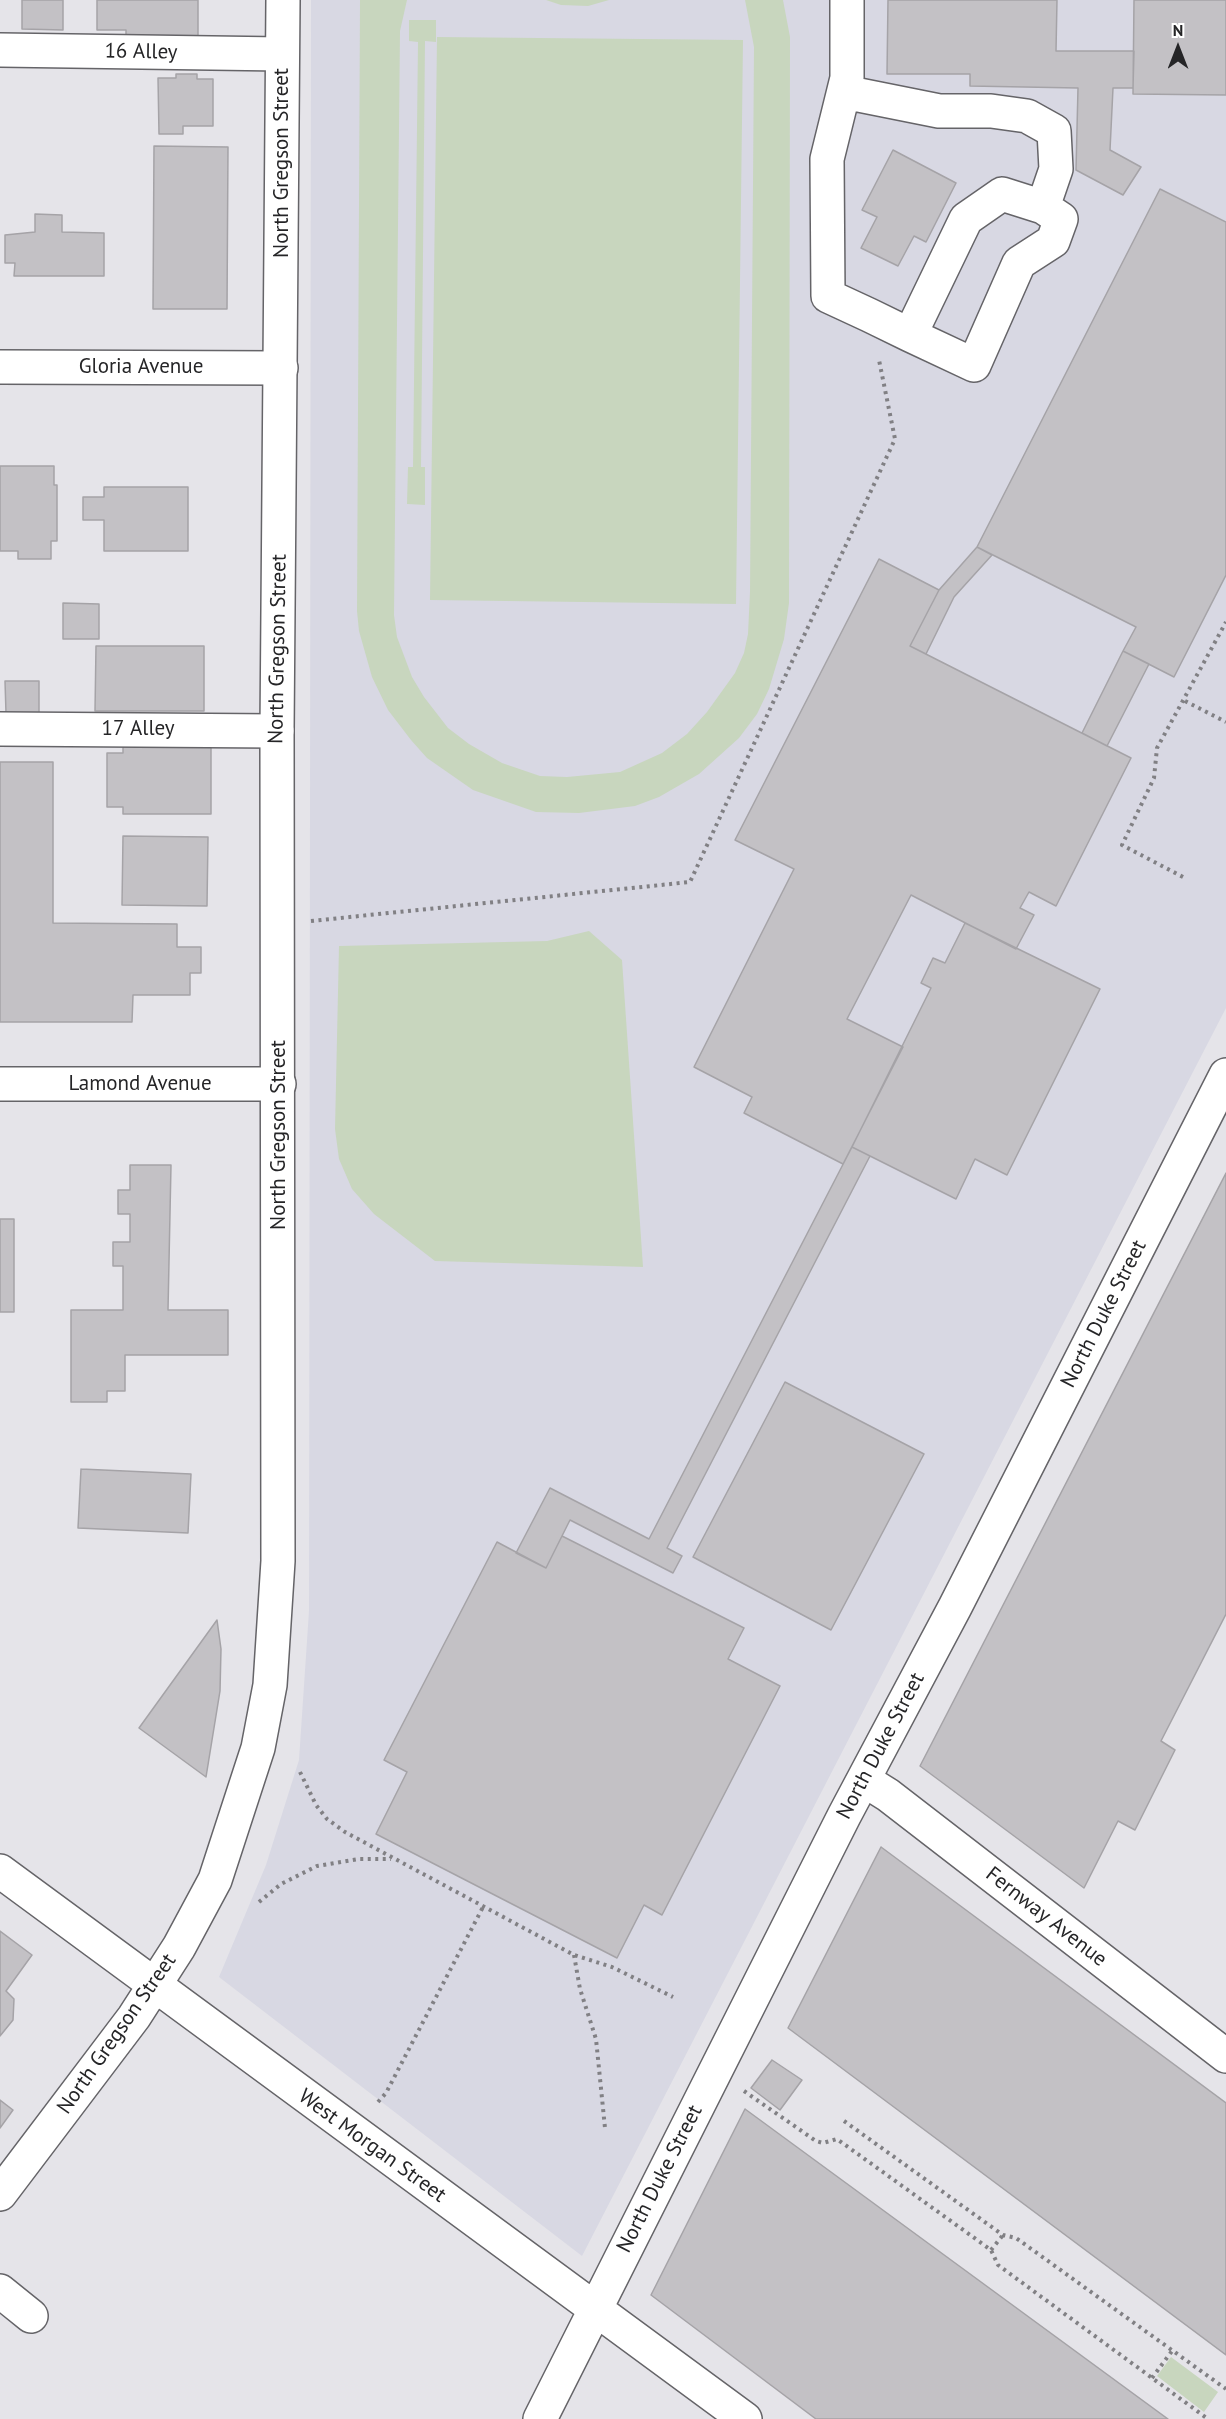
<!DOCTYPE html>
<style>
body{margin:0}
#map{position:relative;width:1226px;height:2419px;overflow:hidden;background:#e5e4e9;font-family:"PT Sans",sans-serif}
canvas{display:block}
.north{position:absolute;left:1148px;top:18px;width:60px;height:60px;-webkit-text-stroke:4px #fff;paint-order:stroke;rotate:0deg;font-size:16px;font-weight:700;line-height:24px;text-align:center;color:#252527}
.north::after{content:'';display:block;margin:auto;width:21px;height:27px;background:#252527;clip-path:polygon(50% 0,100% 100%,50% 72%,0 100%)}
</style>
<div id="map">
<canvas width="1226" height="2419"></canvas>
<div class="north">N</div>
</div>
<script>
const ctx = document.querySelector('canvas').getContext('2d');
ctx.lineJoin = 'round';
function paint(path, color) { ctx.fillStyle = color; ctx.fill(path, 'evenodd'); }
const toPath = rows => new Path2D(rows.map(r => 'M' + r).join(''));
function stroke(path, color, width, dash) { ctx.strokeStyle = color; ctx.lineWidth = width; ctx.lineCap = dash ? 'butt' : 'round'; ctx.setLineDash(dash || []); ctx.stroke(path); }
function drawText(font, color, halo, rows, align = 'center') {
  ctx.font = font + ' "PT Sans",sans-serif'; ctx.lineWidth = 5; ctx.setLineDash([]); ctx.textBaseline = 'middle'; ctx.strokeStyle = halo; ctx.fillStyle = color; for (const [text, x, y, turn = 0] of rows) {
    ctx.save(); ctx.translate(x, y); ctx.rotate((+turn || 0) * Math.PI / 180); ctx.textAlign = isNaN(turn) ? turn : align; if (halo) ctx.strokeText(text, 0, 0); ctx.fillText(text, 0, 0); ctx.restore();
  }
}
const built = toPath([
 [311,0,1226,0,1226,1008,582,2256,219,1977,266,1865,299,1760,309,1611]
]);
const green = toPath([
 [360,0,407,0,400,31,394,615,397,637,412,677,424,697,448,728,469,744,502,763,540,776,567,777,620,772,662,753,687,734,707,712,735,673,744,653,748,634,750,592,754,47,745,0,783,0,790,37,789,603,784,639,769,689,757,714,739,738,699,774,659,797,635,806,579,813,536,812,473,790,427,758,411,740,388,710,372,677,359,631,357,611],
 [546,0,609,0,588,6,561,5],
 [409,20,436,20,436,42,425,41,421,467,425,467,425,505,407,504,408,467,413,467,418,42,409,41],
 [437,37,743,40,736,604,430,600],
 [589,931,622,960,643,1267,435,1261,374,1214,352,1189,339,1159,335,1129,339,946,547,941],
 [1171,2357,1218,2392,1204,2412,1157,2376]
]);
const building = toPath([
 [22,0,63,0,63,30,22,29,22,0],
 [97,0,198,0,198,38,126,37,126,30,97,30,97,0],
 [888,0,1057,0,1056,51,1134,51,1133,88,1113,88,1110,150,1141,167,1123,195,1076,170,1078,88,970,86,970,74,887,74,888,0],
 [1134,0,1226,0,1226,95,1133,94,1134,0],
 [176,74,197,74,197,79,213,79,213,126,183,126,183,134,159,134,158,78,176,78,176,74],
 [154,146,228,147,227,309,153,309,154,146],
 [893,150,956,183,926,242,914,236,898,266,861,248,877,217,862,210,893,150],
 [1160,189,1226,222,1226,575,1174,677,1123,651,1136,627,977,547,1160,189],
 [35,214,62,215,62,232,104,233,104,276,14,276,15,263,5,263,5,235,35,232,35,214],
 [0,466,54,466,54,485,57,485,57,541,51,541,51,559,18,559,18,551,0,551,0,466],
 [104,487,188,487,188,551,104,551,104,520,83,520,83,497,104,497,104,487],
 [977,547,992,555,954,597,926,654,910,646,939,590,977,547],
 [879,559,939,590,910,646,1131,758,1056,906,1029,892,1020,908,1034,915,1016,949,911,895,847,1019,903,1047,843,1164,744,1113,752,1097,694,1067,794,869,735,840,879,559],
 [63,603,99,604,99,639,63,639,63,603],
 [96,646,204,646,204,711,95,711,96,646],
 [1123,651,1149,664,1107,746,1082,733,1123,651],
 [5,681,39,681,39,713,6,713,5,681],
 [123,746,211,746,211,814,123,814,123,807,107,807,107,753,123,753,123,746],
 [0,762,53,762,53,923,177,924,177,947,201,947,201,973,190,973,190,995,133,995,132,1022,0,1022,0,762],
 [123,836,208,837,207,906,122,905,123,836],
 [965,923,1100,989,1007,1175,975,1159,956,1199,852,1147,931,988,921,983,933,958,945,963,965,923],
 [852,1147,870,1156,667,1548,682,1556,673,1573,570,1520,546,1568,516,1553,550,1488,649,1539,852,1147],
 [130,1165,171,1165,168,1310,228,1310,228,1355,125,1355,125,1391,107,1391,107,1402,71,1402,71,1310,123,1310,123,1266,113,1266,113,1242,130,1242,130,1214,118,1214,118,1190,130,1190,130,1165],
 [1226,1173,1226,1614,1161,1741,1175,1750,1135,1830,1118,1821,1084,1888,920,1766,1226,1173],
 [0,1219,14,1219,14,1312,0,1312,0,1219],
 [785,1382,924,1454,831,1630,693,1557,785,1382],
 [81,1469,191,1474,188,1533,78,1528,81,1469],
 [562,1536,744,1628,728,1659,780,1686,662,1915,644,1905,617,1958,376,1834,407,1772,384,1760,497,1542,546,1568,562,1536],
 [217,1620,221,1649,220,1691,206,1777,139,1728,217,1620],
 [881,1847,1226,2103,1226,2355,788,2028,881,1847],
 [0,1931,32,1955,6,1991,14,1999,13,2020,0,2036,0,1931],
 [772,2060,802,2080,780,2110,751,2088,772,2060],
 [0,2100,13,2110,0,2128,0,2100],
 [745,2109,1168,2419,816,2419,651,2295,745,2109]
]);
const path = toPath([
 [1185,701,1226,722],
 [1183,877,1122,845,1154,778,1157,748,1226,622],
 [311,921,690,882,895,439,879,360],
 [300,1772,316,1805,327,1819,345,1832,574,1955,612,1967,673,1997],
 [259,1902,281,1884,317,1866,359,1859,391,1859],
 [574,1955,580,1989,596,2039,605,2128],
 [744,2091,816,2141,823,2143,837,2139,991,2250,998,2265,1208,2419],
 [378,2102,386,2093,483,1907],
 [844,2121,1003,2235,1016,2238,1226,2389],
 [991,2250,1003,2235],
 [1152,2378,1172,2351]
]);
const minor = toPath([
 [847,0,847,78,827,159,828,296,869,315,910,335,974,365,1019,263,1053,241,1061,219,1043,207,1002,194,966,219,910,335],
 [0,50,282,54],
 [844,92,939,111,991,111,1027,116,1054,131,1056,169,1043,207],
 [0,367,281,368],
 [0,729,277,731],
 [0,1084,279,1084],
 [864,1780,888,1795,1226,2056],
 [0,2291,31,2316]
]);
const major = toPath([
 [0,1871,745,2419],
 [0,2194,134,2017,179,1947,215,1880,258,1748,270,1685,278,1561,277,731,283,0],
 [540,2419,844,1816,955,1607,1226,1075]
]);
const streetNames = [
 ["16 Alley",141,52,1],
 ["North Gregson Street",282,163,-90],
 ["Gloria Avenue",141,367],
 ["North Gregson Street",278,649,-89],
 ["17 Alley",138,729],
 ["Lamond Avenue",140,1084],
 ["North Gregson Street",279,1135,-90],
 ["North Duke Street",1104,1314,-63],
 ["North Duke Street",881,1746,-62],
 ["Fernway Avenue",1046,1917,38],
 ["North Gregson Street",117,2034,-55],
 ["West Morgan Street",372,2146,36],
 ["North Duke Street",660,2179,-63]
];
paint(built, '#d8d8e3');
paint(green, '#c8d6be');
paint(building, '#c3c1c5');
stroke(building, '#a5a3a7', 1.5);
stroke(minor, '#656468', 36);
stroke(major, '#656468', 36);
stroke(path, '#818084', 4, [3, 4.5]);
stroke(minor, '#fff', 33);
stroke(major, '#fff', 33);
drawText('21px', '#252527', '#fff', streetNames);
</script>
